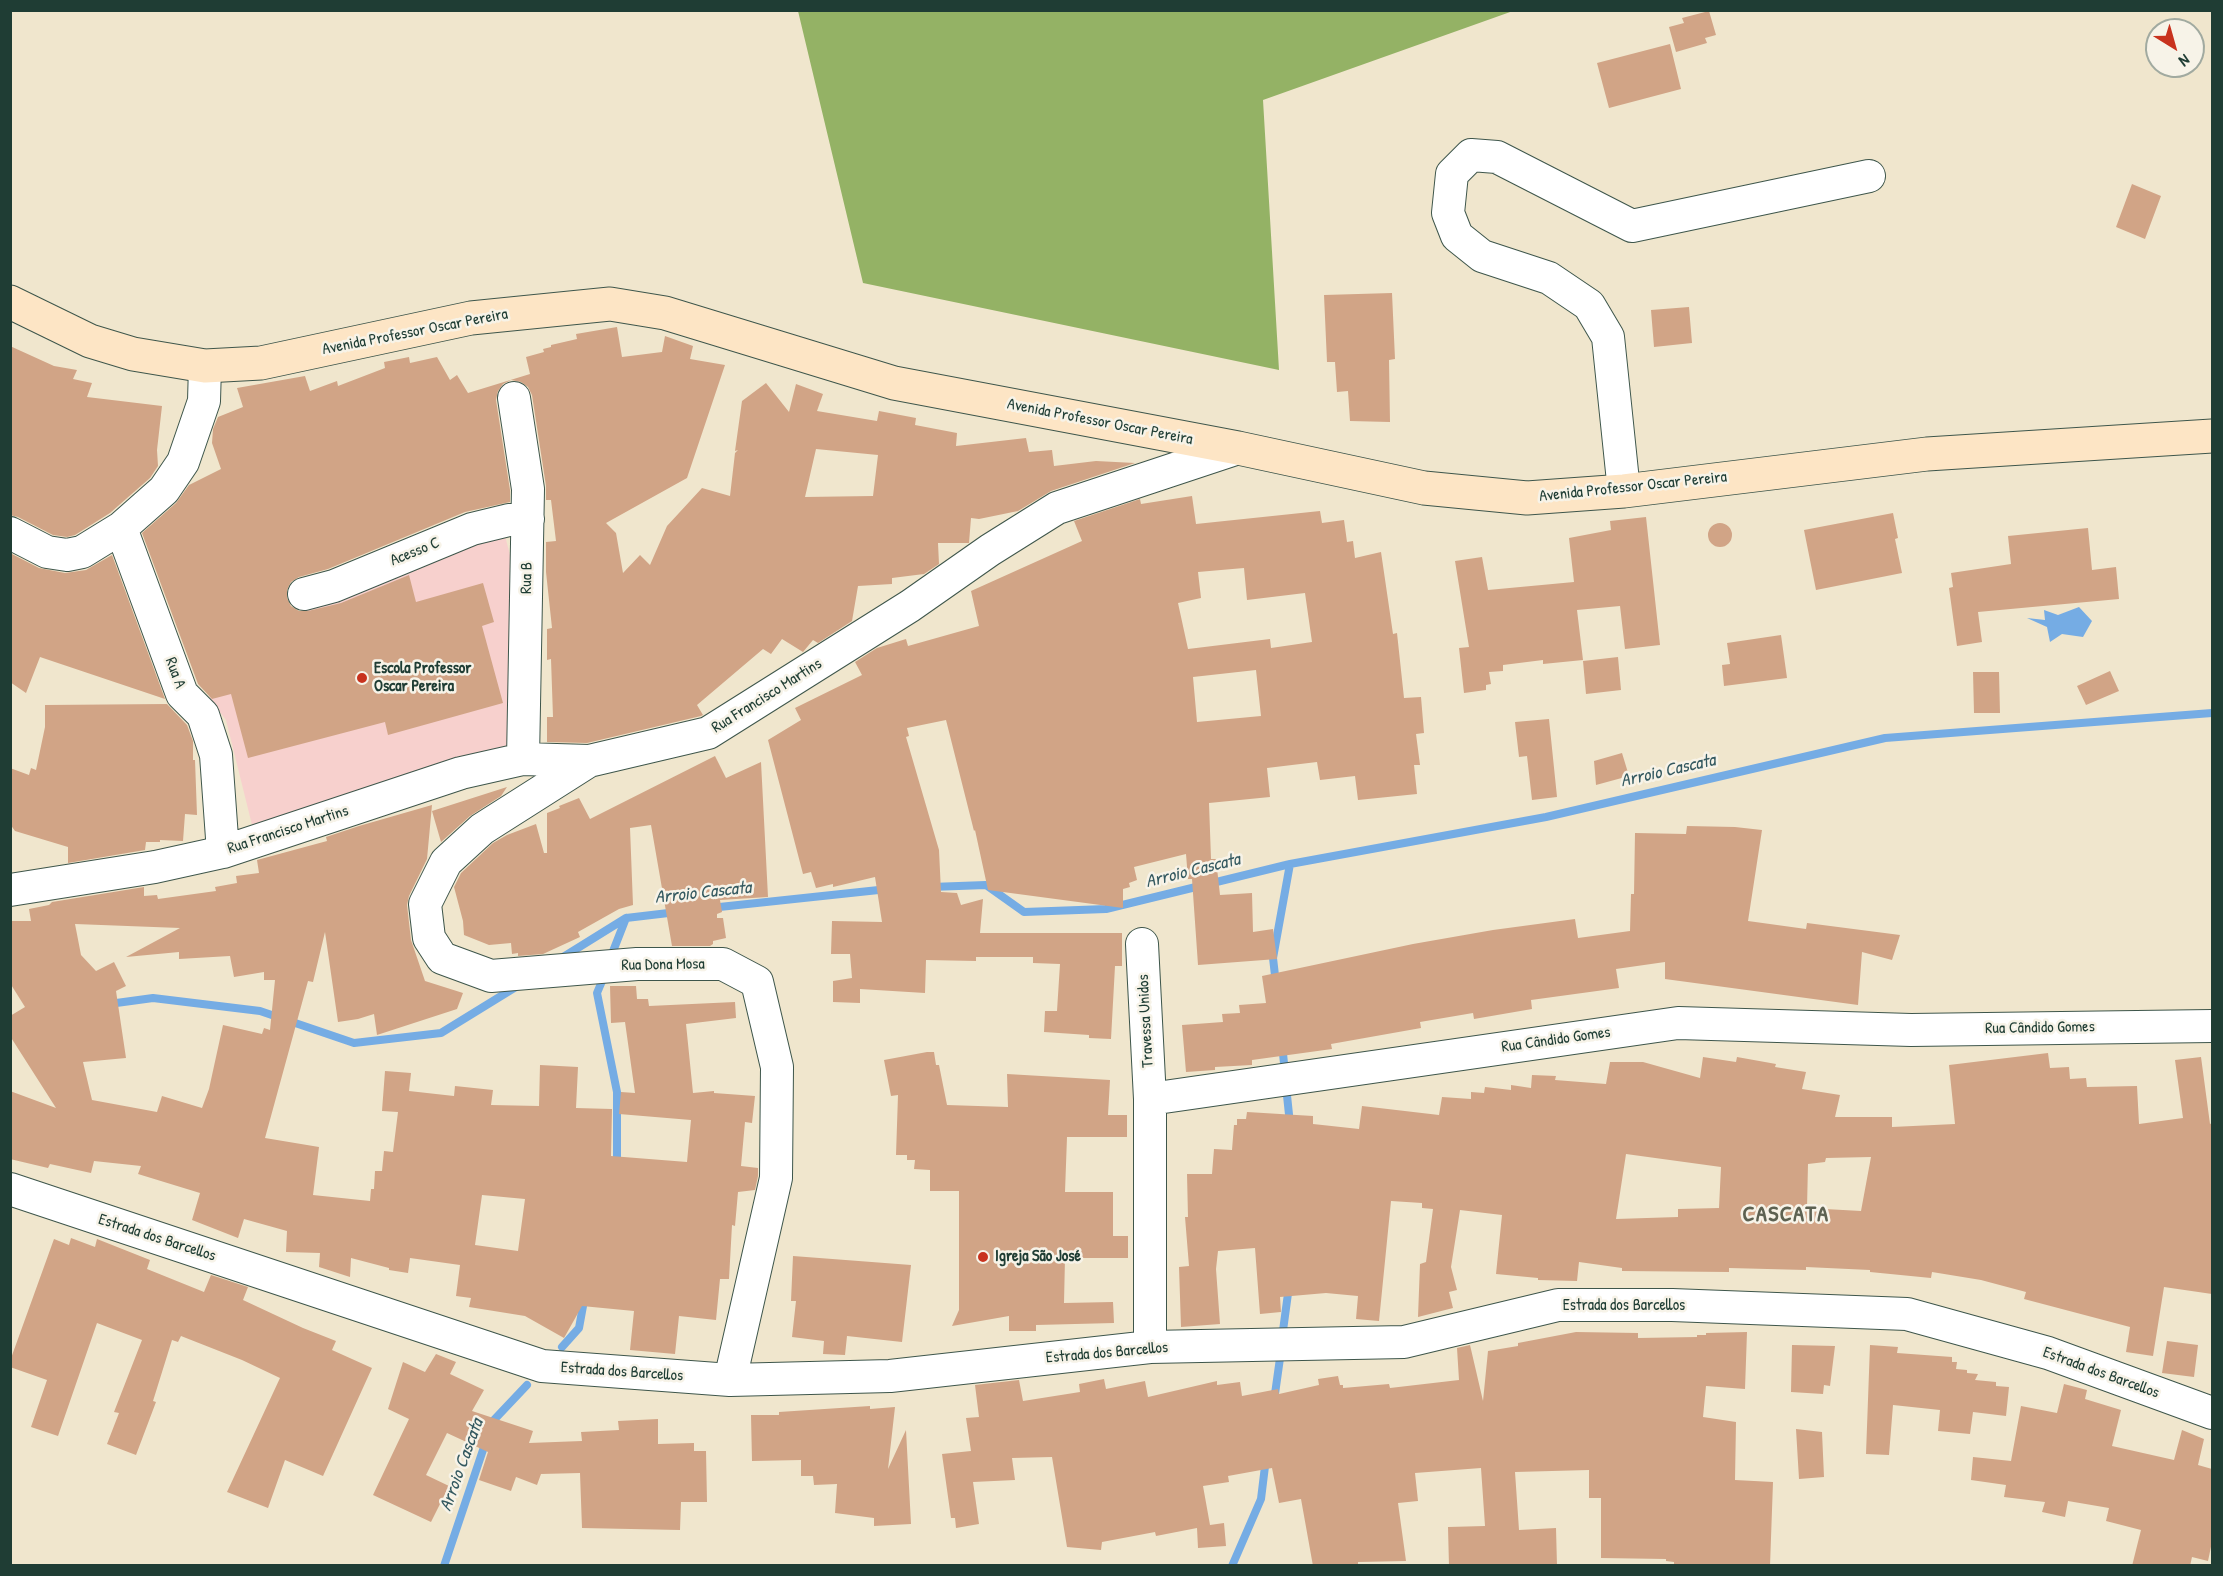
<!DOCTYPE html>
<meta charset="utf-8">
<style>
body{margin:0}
#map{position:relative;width:2223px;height:1576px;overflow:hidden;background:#f0e6cd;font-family:"Patrick Hand",sans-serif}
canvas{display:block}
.frame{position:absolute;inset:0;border:12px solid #1f3d34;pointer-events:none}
.north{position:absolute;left:2145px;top:18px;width:60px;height:60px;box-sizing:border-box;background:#f7f3e8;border:2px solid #a1aaa0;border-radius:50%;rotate:143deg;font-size:16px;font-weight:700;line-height:24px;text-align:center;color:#1f3d34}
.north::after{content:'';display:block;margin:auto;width:21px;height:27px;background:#c8321e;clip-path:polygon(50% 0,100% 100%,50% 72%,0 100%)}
</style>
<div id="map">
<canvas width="2223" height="1576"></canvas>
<div class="frame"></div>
<div class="north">N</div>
</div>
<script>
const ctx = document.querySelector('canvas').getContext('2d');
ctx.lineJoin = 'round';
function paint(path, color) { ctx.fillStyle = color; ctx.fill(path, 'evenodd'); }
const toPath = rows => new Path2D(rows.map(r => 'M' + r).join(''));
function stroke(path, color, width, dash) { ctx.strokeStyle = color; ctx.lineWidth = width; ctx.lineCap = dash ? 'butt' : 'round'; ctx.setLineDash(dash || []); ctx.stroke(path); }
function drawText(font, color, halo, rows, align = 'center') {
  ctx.font = font + ' "Patrick Hand",sans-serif'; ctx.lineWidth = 5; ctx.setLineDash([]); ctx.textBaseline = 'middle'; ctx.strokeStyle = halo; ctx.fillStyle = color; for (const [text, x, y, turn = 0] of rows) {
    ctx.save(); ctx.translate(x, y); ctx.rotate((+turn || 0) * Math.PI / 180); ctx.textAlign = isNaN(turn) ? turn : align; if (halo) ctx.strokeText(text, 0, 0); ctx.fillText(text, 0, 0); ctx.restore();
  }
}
const built = toPath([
 [503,528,522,601,516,753,254,833,226,720,210,699,199,657,293,621,310,601]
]);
const forest = toPath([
 [798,11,798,10,1513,11,1263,100,1279,370,863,283]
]);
const water = toPath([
 [2079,607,2092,621,2083,637,2062,634,2050,642,2047,627,2027,618,2045,620,2044,610,2058,615]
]);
const stream = toPath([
 [931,887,986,885,1024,912,1106,909,1290,864,1546,817,1885,738,2212,713],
 [710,908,888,889],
 [560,959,626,918],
 [610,959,626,918,677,912],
 [605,974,597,993,617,1092,617,1168],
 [1276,984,1273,958,1290,864],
 [109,1004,153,998,260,1011,354,1043,441,1033,519,985],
 [1282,1044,1285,1073],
 [1286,1086,1290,1124],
 [1282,1338,1289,1286],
 [562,1347,579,1328,585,1295],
 [1274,1401,1281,1351],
 [490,1429,492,1422,527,1385],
 [444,1566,486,1441],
 [1232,1566,1261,1499,1266,1458]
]);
const building = toPath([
 [1709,11,1716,35,1705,38,1707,43,1676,52,1669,27,1684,23,1682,18],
 [1670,44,1681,89,1609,108,1597,63],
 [2132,184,2161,196,2145,239,2116,227],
 [1392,293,1395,359,1389,360,1390,422,1350,421,1348,391,1337,392,1335,362,1327,362,1324,295],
 [1689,307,1692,343,1654,347,1651,310],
 [617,327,622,357,662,352,665,336,693,346,690,359,725,365,687,478,606,523,616,533,623,573,640,555,650,565,667,526,702,488,730,496,735,453,738,450,735,451,742,401,766,383,789,412,796,384,823,394,817,411,877,421,879,411,916,418,915,425,957,433,956,446,1026,438,1029,452,1052,450,1054,466,1096,461,1135,463,1051,491,1018,511,979,519,971,518,969,543,938,543,939,564,924,574,892,578,892,584,858,586,852,621,818,643,813,640,803,652,782,639,771,654,763,649,697,705,703,715,701,716,587,743,547,742,547,717,553,717,551,659,547,660,547,629,552,628,546,572,546,542,556,541,551,500,546,500,546,486,532,395,528,387,521,382,511,380,503,384,498,391,496,400,510,490,510,502,465,512,328,569,299,577,291,582,287,590,287,598,291,606,299,611,308,611,341,603,409,575,416,602,483,583,494,622,482,626,503,703,388,735,385,722,248,758,231,694,212,699,198,684,142,533,176,503,189,485,221,469,212,443,213,429,218,417,243,407,237,388,305,376,310,391,337,381,338,386,385,368,384,362,409,357,410,363,437,357,450,380,457,375,468,393,530,374,526,357,544,352,543,349,551,347,551,345,577,339,576,334],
 [816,449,878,455,873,496,805,497],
 [10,346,54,366,77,370,73,379,92,383,87,397,162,406,157,450,158,466,150,478,110,513,75,535,67,537,53,535,18,517,10,515],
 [1192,496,1196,524,1320,511,1322,523,1344,520,1347,542,1353,541,1355,558,1381,552,1393,634,1397,633,1404,698,1421,697,1424,733,1416,734,1420,765,1414,765,1417,794,1358,800,1355,776,1320,780,1317,762,1267,768,1270,797,1209,803,1211,859,1216,859,1220,895,1252,893,1253,932,1273,929,1277,959,1198,965,1192,879,1188,879,1186,854,1134,867,1137,880,1129,883,1130,887,1123,889,1123,908,988,890,975,830,974,831,946,720,907,728,909,736,906,737,939,850,941,892,957,893,961,905,983,899,980,933,1122,933,1122,966,1115,966,1111,1039,1089,1038,1089,1035,1044,1032,1045,1011,1057,1011,1060,964,1033,963,1033,957,976,957,976,961,926,960,925,993,860,989,860,1003,833,1002,833,981,852,978,850,954,831,954,832,921,882,922,875,877,833,887,833,884,816,888,811,872,803,874,768,740,801,720,795,708,862,675,855,662,877,648,906,639,908,646,979,626,971,591,1082,541,1074,521,1140,499,1141,504],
 [1244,568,1247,600,1305,593,1312,642,1271,648,1270,639,1188,649,1178,603,1201,598,1198,572],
 [1256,670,1261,716,1197,722,1193,677],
 [1893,513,1898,538,1895,539,1902,573,1816,590,1804,530],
 [1646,517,1660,645,1625,649,1620,606,1577,610,1583,660,1543,664,1543,660,1503,665,1503,671,1489,672,1491,684,1486,685,1486,690,1464,693,1459,648,1469,647,1455,561,1482,557,1488,590,1574,582,1569,538,1611,530,1610,521],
 '1708 535a12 12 0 1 1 24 0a12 12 0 1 1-24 0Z',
 [2088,528,2092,570,2116,567,2119,599,1978,612,1982,642,1957,646,1949,588,1953,587,1951,573,2011,564,2008,536],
 [10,553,39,568,65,573,86,570,112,555,165,699,40,657,26,693,10,682],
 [1781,635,1787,678,1724,686,1722,665,1730,664,1727,643],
 [1618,657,1621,690,1586,694,1583,661],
 [2110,671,2119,691,2086,705,2077,686],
 [1973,672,1999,672,2000,713,1974,713],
 [167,704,187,725,193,741,193,760,195,760,197,815,185,814,183,841,160,840,160,842,146,842,145,850,68,863,68,847,15,831,10,824,10,768,29,775,31,768,36,770,45,727,45,705],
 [1549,719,1557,797,1532,800,1527,756,1519,757,1515,722],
 [1622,753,1629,776,1596,785,1594,761],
 [715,756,726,778,761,762,768,897,720,900,722,912,717,914,717,918,723,918,726,938,713,941,713,944,710,946,672,946,651,825,630,828,633,905,619,909,578,932,580,937,543,954,518,956,518,953,512,954,511,943,489,945,464,935,463,921,454,887,461,873,493,843,507,835,536,824,544,853,547,853,547,813,560,808,559,806,579,798,590,819],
 [507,787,501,796,470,816,441,842,432,811],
 [432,805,427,859,409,896,407,905,411,940,425,981,463,993,457,1009,377,1035,374,1014,358,1019,338,1022,325,932,313,982,308,981,265,1138,319,1147,313,1195,370,1201,371,1189,374,1189,375,1171,382,1171,384,1151,393,1152,398,1112,382,1111,385,1071,411,1073,409,1091,454,1096,455,1086,493,1090,491,1105,539,1106,540,1065,578,1067,576,1108,612,1109,611,1156,687,1162,691,1120,619,1114,621,1092,635,1093,625,1022,611,1023,610,986,636,986,637,999,648,999,649,1006,735,1002,736,1018,686,1024,693,1093,714,1091,714,1093,755,1096,752,1123,745,1122,741,1166,758,1168,758,1176,755,1190,738,1192,735,1226,732,1225,729,1279,720,1279,716,1320,679,1316,675,1354,630,1350,634,1311,582,1306,564,1338,525,1316,469,1307,471,1298,456,1296,460,1265,410,1258,408,1273,389,1270,389,1268,351,1258,350,1277,319,1267,320,1253,286,1252,287,1231,244,1219,238,1238,192,1220,200,1193,138,1174,141,1166,94,1161,91,1173,50,1164,48,1168,10,1159,10,1091,56,1108,10,1036,10,1016,25,1007,10,983,10,921,31,921,29,909,49,905,52,902,144,887,144,896,157,895,158,899,216,891,215,887,237,883,236,876,259,873,257,860,327,841,326,837,359,826],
 [75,924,180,928,126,957,179,952,179,959,230,956,234,977,264,972,264,980,275,980,270,1030,264,1028,262,1034,223,1025,209,1089,202,1108,162,1096,157,1112,92,1100,83,1062,126,1058,116,991,126,986,114,962,96,971,81,955],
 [482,1195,525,1199,518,1251,475,1245],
 [1687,826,1735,827,1762,830,1748,921,1806,929,1807,923,1900,935,1892,960,1862,952,1858,1005,1665,979,1665,962,1616,969,1619,988,1531,1000,1532,1009,1474,1019,1473,1013,1420,1022,1421,1028,1331,1044,1332,1049,1252,1060,1252,1065,1215,1067,1215,1070,1186,1072,1182,1025,1223,1022,1222,1014,1240,1013,1239,1005,1266,1003,1262,976,1413,944,1493,930,1575,919,1578,938,1630,931,1631,894,1634,894,1635,833,1686,834],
 [927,1052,934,1052,936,1065,939,1065,947,1105,1008,1107,1007,1074,1110,1080,1108,1115,1127,1115,1127,1137,1067,1137,1065,1192,1113,1192,1113,1236,1128,1236,1128,1258,1065,1258,1064,1303,1113,1302,1114,1323,1036,1325,1036,1331,1009,1331,1009,1316,952,1326,959,1310,959,1191,930,1191,930,1170,914,1169,915,1160,907,1160,907,1155,896,1155,898,1095,891,1096,884,1060],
 [2048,1053,2050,1068,2069,1067,2070,1079,2086,1078,2087,1087,2137,1086,2139,1124,2183,1118,2175,1060,2201,1057,2210,1124,2212,1123,2212,1294,2164,1287,2153,1356,2126,1352,2130,1327,2024,1299,2026,1292,1981,1280,1932,1272,1931,1278,1870,1272,1870,1270,1806,1267,1806,1270,1729,1268,1729,1272,1622,1271,1622,1268,1579,1262,1577,1281,1538,1280,1538,1278,1496,1274,1502,1215,1460,1210,1451,1267,1457,1290,1449,1292,1453,1308,1418,1317,1420,1264,1426,1262,1433,1209,1422,1208,1422,1203,1391,1201,1379,1321,1356,1319,1358,1296,1326,1293,1280,1297,1281,1312,1260,1314,1255,1248,1218,1251,1216,1269,1220,1324,1181,1327,1179,1267,1189,1266,1185,1217,1188,1217,1187,1174,1212,1174,1214,1149,1232,1150,1234,1125,1237,1125,1237,1119,1246,1119,1247,1112,1313,1116,1313,1124,1359,1129,1362,1106,1439,1115,1442,1097,1471,1099,1471,1092,1484,1093,1485,1087,1511,1090,1511,1085,1531,1088,1532,1075,1556,1076,1555,1080,1606,1084,1610,1062,1643,1062,1700,1078,1703,1057,1736,1062,1737,1057,1776,1064,1775,1067,1806,1072,1802,1089,1840,1095,1835,1117,1892,1117,1892,1127,1955,1124,1949,1065],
 [1626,1154,1721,1167,1719,1208,1678,1209,1678,1217,1616,1219],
 [1871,1157,1861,1211,1807,1208,1808,1164,1825,1162,1826,1158],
 [71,1238,95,1247,97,1239,150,1260,147,1269,204,1292,211,1275,248,1287,243,1300,303,1328,336,1341,332,1350,372,1368,323,1476,285,1460,268,1508,227,1492,280,1378,242,1360,181,1336,178,1342,172,1340,153,1401,156,1402,136,1455,107,1444,119,1413,114,1412,142,1340,97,1323,58,1436,31,1427,47,1380,10,1367,10,1361,54,1239,69,1245],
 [793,1256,911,1265,902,1342,847,1336,845,1355,823,1354,824,1341,792,1337,796,1301,791,1301],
 [1576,1332,1638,1333,1638,1338,1697,1337,1697,1335,1706,1335,1706,1333,1747,1332,1745,1389,1706,1386,1703,1417,1736,1422,1735,1480,1773,1482,1770,1566,1674,1566,1674,1562,1666,1561,1666,1559,1601,1558,1601,1498,1589,1498,1589,1470,1515,1472,1519,1530,1556,1528,1557,1566,1449,1566,1448,1527,1485,1526,1481,1468,1415,1473,1418,1501,1398,1503,1406,1561,1358,1562,1358,1566,1313,1566,1301,1499,1279,1503,1272,1468,1228,1476,1229,1482,1203,1486,1210,1525,1224,1523,1226,1546,1198,1548,1197,1528,1156,1536,1155,1532,1102,1542,1101,1550,1067,1547,1052,1457,1012,1458,1015,1480,973,1482,979,1524,956,1528,955,1518,951,1518,942,1454,971,1451,966,1418,979,1417,975,1385,1019,1380,1023,1401,1080,1392,1079,1384,1104,1379,1106,1389,1145,1381,1148,1397,1217,1381,1217,1385,1240,1382,1242,1396,1278,1389,1279,1394,1319,1385,1318,1379,1338,1376,1340,1385,1343,1385,1343,1388,1389,1384,1390,1388,1459,1380,1457,1348,1470,1345,1483,1401,1488,1351,1518,1346,1518,1343],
 [2167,1341,2198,1345,2194,1377,2162,1373],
 [1792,1345,1835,1346,1830,1386,1824,1385,1823,1394,1791,1392],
 [1870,1345,1898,1347,1897,1353,1952,1357,1952,1362,1957,1362,1956,1369,1967,1370,1967,1373,1978,1374,1975,1380,1996,1382,1996,1386,2009,1387,2006,1416,1973,1412,1970,1434,1938,1431,1940,1410,1893,1405,1889,1455,1866,1454],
 [436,1354,456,1362,450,1374,484,1390,472,1411,533,1431,529,1443,582,1441,581,1432,619,1430,618,1421,658,1419,658,1444,694,1443,694,1451,706,1451,707,1502,681,1502,680,1530,582,1528,580,1473,541,1474,537,1485,516,1477,511,1491,479,1480,488,1452,447,1433,426,1475,449,1486,431,1522,373,1495,409,1419,388,1409,403,1362,425,1372],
 [2064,1384,2087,1390,2085,1399,2121,1410,2112,1446,2174,1460,2182,1430,2204,1439,2198,1465,2212,1469,2212,1542,2208,1561,2192,1557,2190,1566,2132,1566,2141,1530,2106,1521,2109,1508,2068,1501,2065,1517,2042,1512,2045,1502,2004,1497,2006,1485,1971,1480,1973,1457,2011,1461,2021,1406,2057,1413],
 [870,1406,870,1409,895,1407,888,1469,906,1430,911,1524,874,1526,874,1518,835,1513,837,1484,814,1485,813,1476,801,1476,801,1460,752,1461,751,1415,779,1415,779,1412],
 [1796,1429,1822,1432,1824,1477,1799,1479]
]);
const minor = toPath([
 [514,398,528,489,523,759],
 [1624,491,1608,337,1589,305,1549,278,1482,256,1457,236,1448,213,1452,174,1471,155,1497,157,1632,226,1869,176],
 [121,528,182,694,203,715,216,755,223,852],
 [10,533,47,552,67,555,82,552,121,528,164,490,183,462,204,401,205,366],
 [304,594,334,586,472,529,509,520,528,519],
 [589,761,482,829,446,862,425,904,429,938,442,958,491,976,637,964,723,964,757,982,777,1067,776,1178,730,1380],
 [10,890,155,867,223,852,461,773,523,759,589,761,708,733,910,606,990,550,1057,508,1238,448],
 [1142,944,1150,1099,1150,1347],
 [1150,1099,1678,1023,1911,1030,2212,1026],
 [10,1189,542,1366,730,1380,890,1376,1150,1347,1404,1342,1558,1305,1672,1305,1907,1314,2048,1353,2212,1413]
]);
const secondary = toPath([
 [10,302,90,341,133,354,205,366,261,363,471,318,610,304,665,313,894,383,1238,448,1424,488,1527,498,1624,491,1927,454,2212,436]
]);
const markers = [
 [362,678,6,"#c8321e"],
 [983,1257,6,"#c8321e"]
];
const streetNames = [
 ["Avenida Professor Oscar Pereira",415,332,-11],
 ["Avenida Professor Oscar Pereira",1100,422,11],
 ["Avenida Professor Oscar Pereira",1633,487,-6],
 ["Acesso C",415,552,-22],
 ["Rua B",527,578,-89],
 ["Rua A",175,673,69],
 ["Rua Francisco Martins",767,696,-32],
 ["Rua Francisco Martins",288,830,-18],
 ["Rua Dona Mosa",663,965,-1],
 ["Travessa Unidos",1146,1021,-93],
 ["Rua Cândido Gomes",2040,1028,-1],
 ["Rua Cândido Gomes",1556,1040,-8],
 ["Estrada dos Barcellos",157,1238,18],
 ["Estrada dos Barcellos",1624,1306],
 ["Estrada dos Barcellos",1107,1353,-5],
 ["Estrada dos Barcellos",622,1372,4],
 ["Estrada dos Barcellos",2101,1373,20]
];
const poiNames = [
 ["Escola Professor",374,669],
 ["Oscar Pereira",374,687],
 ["Igreja São José",995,1257]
];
const waterNames = [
 ["Arroio Cascata",1668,771,-13],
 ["Arroio Cascata",1193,871,-14],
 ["Arroio Cascata",703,893,-6],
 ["Arroio Cascata",462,1465,-70]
];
const districtNames = [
 ["CASCATA",1786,1215]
];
paint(built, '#f7d0cd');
paint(forest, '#94b265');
paint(water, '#75ace4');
stroke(stream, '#75ace4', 8);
paint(building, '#d1a486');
stroke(minor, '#3e564b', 34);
stroke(secondary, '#3e564b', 35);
stroke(minor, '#fff', 32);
stroke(secondary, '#fde5c5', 33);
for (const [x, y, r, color] of markers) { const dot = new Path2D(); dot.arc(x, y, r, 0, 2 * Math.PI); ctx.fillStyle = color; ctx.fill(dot); stroke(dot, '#f7f3e8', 2); }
drawText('16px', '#1f3d34', '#f7f3e8', streetNames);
drawText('bold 16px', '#1f3d34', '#f7f3e8', poiNames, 'left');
drawText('italic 18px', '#345960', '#f7f3e8', waterNames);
ctx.letterSpacing = '1.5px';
drawText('bold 22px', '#5d6151', '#f7f3e8', districtNames);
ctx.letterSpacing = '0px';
</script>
